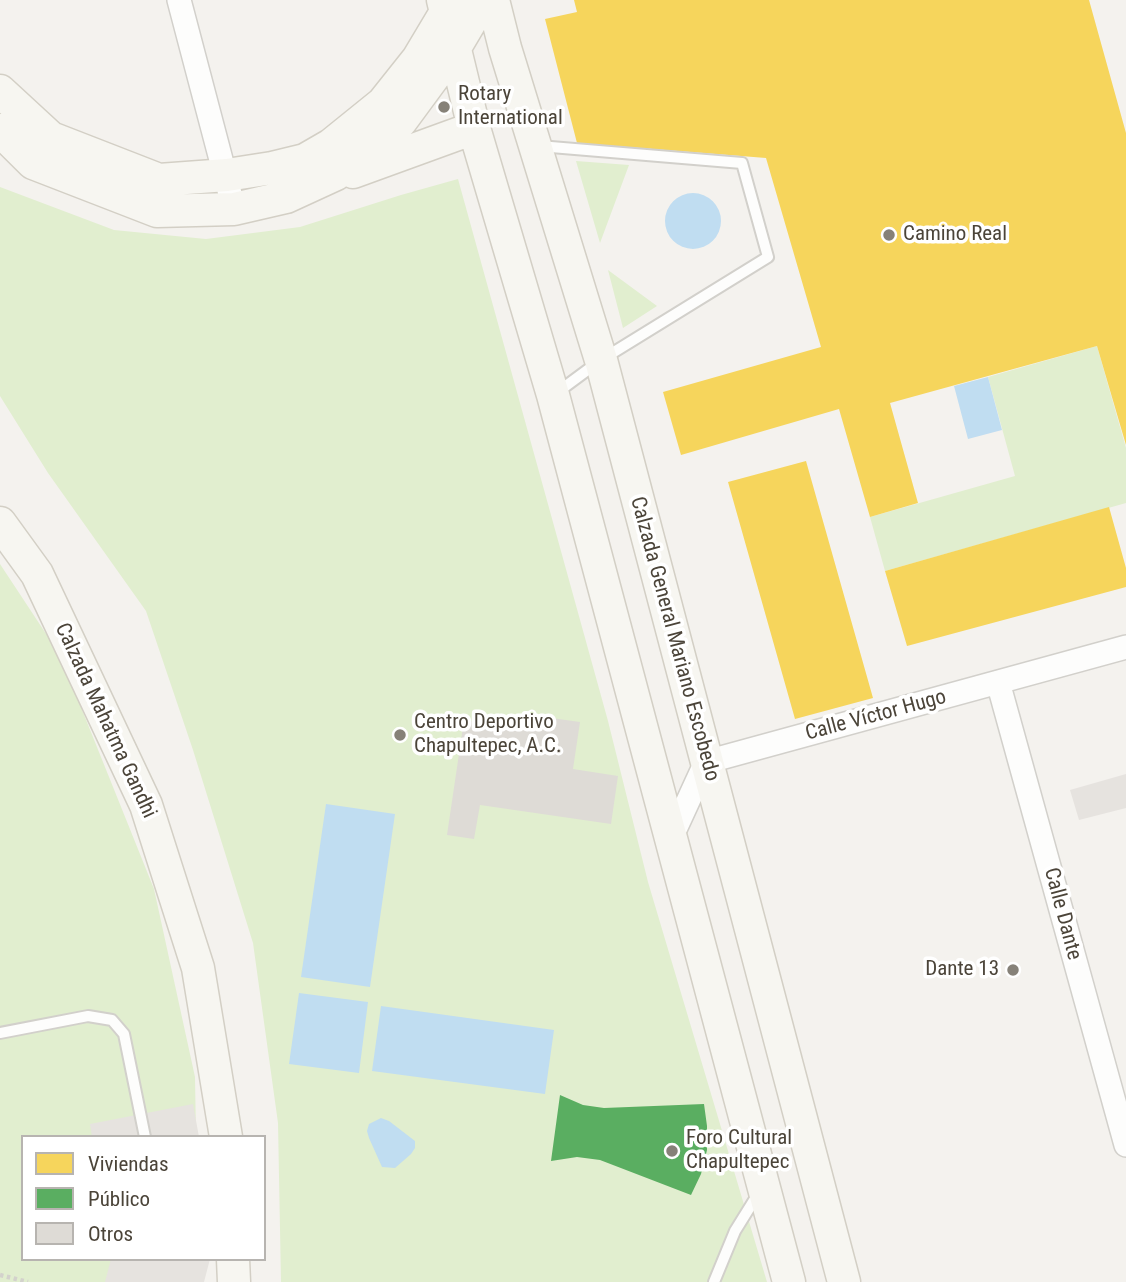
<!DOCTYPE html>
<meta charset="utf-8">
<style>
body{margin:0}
#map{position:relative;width:1126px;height:1282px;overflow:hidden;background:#f4f2ee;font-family:"Roboto Condensed",sans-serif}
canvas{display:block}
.legend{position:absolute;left:21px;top:1135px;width:245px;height:126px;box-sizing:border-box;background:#fff;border:2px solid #b7b4b0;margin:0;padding:9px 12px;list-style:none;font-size:21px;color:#4b4439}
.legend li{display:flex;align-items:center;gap:14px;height:35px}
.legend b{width:35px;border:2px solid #b7b4b0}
</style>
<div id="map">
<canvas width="1126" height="1282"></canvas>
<ul class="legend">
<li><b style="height:19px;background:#f6d55c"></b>Viviendas</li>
<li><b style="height:19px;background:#5aae61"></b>Público</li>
<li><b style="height:19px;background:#dedbd6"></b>Otros</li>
</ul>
</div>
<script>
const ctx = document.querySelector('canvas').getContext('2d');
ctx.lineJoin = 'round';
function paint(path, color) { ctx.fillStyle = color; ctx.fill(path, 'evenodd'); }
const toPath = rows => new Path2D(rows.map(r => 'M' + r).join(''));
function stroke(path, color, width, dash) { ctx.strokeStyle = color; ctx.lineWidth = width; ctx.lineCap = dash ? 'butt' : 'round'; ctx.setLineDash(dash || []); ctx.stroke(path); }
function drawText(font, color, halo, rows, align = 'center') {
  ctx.font = font + ' "Roboto Condensed",sans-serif'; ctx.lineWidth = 7; ctx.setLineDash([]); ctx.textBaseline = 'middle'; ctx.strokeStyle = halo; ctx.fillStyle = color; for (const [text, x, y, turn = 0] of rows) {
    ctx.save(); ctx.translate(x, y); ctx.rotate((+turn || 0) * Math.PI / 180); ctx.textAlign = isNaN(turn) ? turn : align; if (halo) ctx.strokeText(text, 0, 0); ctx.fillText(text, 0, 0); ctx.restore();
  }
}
const green = toPath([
 [576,161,629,165,600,243],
 [458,179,608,721,648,882,767,1282,281,1282,278,1123,253,943,193,750,146,611,48,473,0,396,0,187,114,230,206,239,300,227,401,195],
 [608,270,657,306,623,328],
 [1097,346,1126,448,1126,503,885,571,870,517,1015,476,988,377],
 [0,564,60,655,154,889,195,1077,196,1137,23,1137,23,1259,198,1259,196,1282,0,1282]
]);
const parking = toPath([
 [1126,774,1126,808,1079,820,1070,790],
 [193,1104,199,1137,92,1137,90,1124],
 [111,1259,210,1259,204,1282,105,1282]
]);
const water = toPath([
 '665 221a28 28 0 1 1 56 0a28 28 0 1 1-56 0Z',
 [988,377,1002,430,968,439,954,386],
 [326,804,395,814,370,987,301,977],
 [299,993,368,1002,359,1073,289,1064],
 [381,1006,554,1030,545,1094,372,1071],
 [381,1118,389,1121,415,1141,415,1148,411,1154,395,1168,382,1167,369,1138,367,1131,369,1124]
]);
const homes = toPath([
 [574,0,1089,0,1126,133,1126,445,1097,346,890,403,918,503,870,517,839,409,681,455,663,392,821,347,766,158,577,143,545,19,577,12],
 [806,461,873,698,795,719,728,482],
 [1109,507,1126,568,1126,587,907,646,885,571]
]);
const public = toPath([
 [560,1095,583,1105,604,1108,704,1104,707,1126,707,1150,701,1174,691,1195,600,1160,577,1157,551,1161]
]);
const building = toPath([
 [530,715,580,722,573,769,618,776,611,824,480,805,474,839,447,835,464,720,528,730]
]);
const path = toPath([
 [0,1275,28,1282]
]);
const lane = toPath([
 [539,146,742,163,768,257,601,360,555,394],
 [0,1033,88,1016,112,1020,124,1034,145,1137],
 [714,1282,735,1231,758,1194]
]);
const street = toPath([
 [179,0,234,209],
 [998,682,1126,1145],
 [671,838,706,762,1126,647]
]);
const secondary = toPath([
 [443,0,474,128,553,395,789,1282],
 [493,0,505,48,601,360,844,1282],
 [0,91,51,138,159,180,227,175,272,168,305,160,331,145,383,103,418,59,452,2],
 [0,130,33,163,157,211,234,209,286,197,336,174,366,154,401,121,454,49,483,0],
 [353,172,474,128],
 [0,523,37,574,146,805,198,968,226,1137],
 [233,1259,234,1282]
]);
const markers = [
 [444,107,7,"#868178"],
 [889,235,7,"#868178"],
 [400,735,7,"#868178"],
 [1013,970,7,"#868178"],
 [672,1151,7,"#868178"]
];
const poiNames = [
 ["Rotary",458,95],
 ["International",458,119],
 ["Camino Real",903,235],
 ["Centro Deportivo",414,723],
 ["Chapultepec, A.C.",414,747],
 ["Dante 13",999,970,"right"],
 ["Foro Cultural",686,1139],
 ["Chapultepec",686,1163]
];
const streetNames = [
 ["Calzada General Mariano Escobedo",674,639,75],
 ["Calle Víctor Hugo",876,716,-15],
 ["Calzada Mahatma Gandhi",105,721,65],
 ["Calle Dante",1062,914,75]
];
paint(green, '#e1eecf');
paint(parking, '#e6e3df');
paint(water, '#c0ddf1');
paint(homes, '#f6d55c');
paint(public, '#5aae61');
paint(building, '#dedbd6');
stroke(lane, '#d2d0cb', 14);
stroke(street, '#d2d0cb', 26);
stroke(secondary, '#d3cfc5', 35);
stroke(path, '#d3d2cc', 4.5, [3.5, 3.5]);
stroke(lane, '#fdfdfc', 10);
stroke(street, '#fdfdfc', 23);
stroke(secondary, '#f7f6f1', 32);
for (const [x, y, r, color] of markers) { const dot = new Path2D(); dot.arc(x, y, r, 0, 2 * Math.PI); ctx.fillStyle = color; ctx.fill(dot); stroke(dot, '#fff', 2.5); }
drawText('21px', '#4b4439', '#fff', poiNames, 'left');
drawText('21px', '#4b4439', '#fff', streetNames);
</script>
